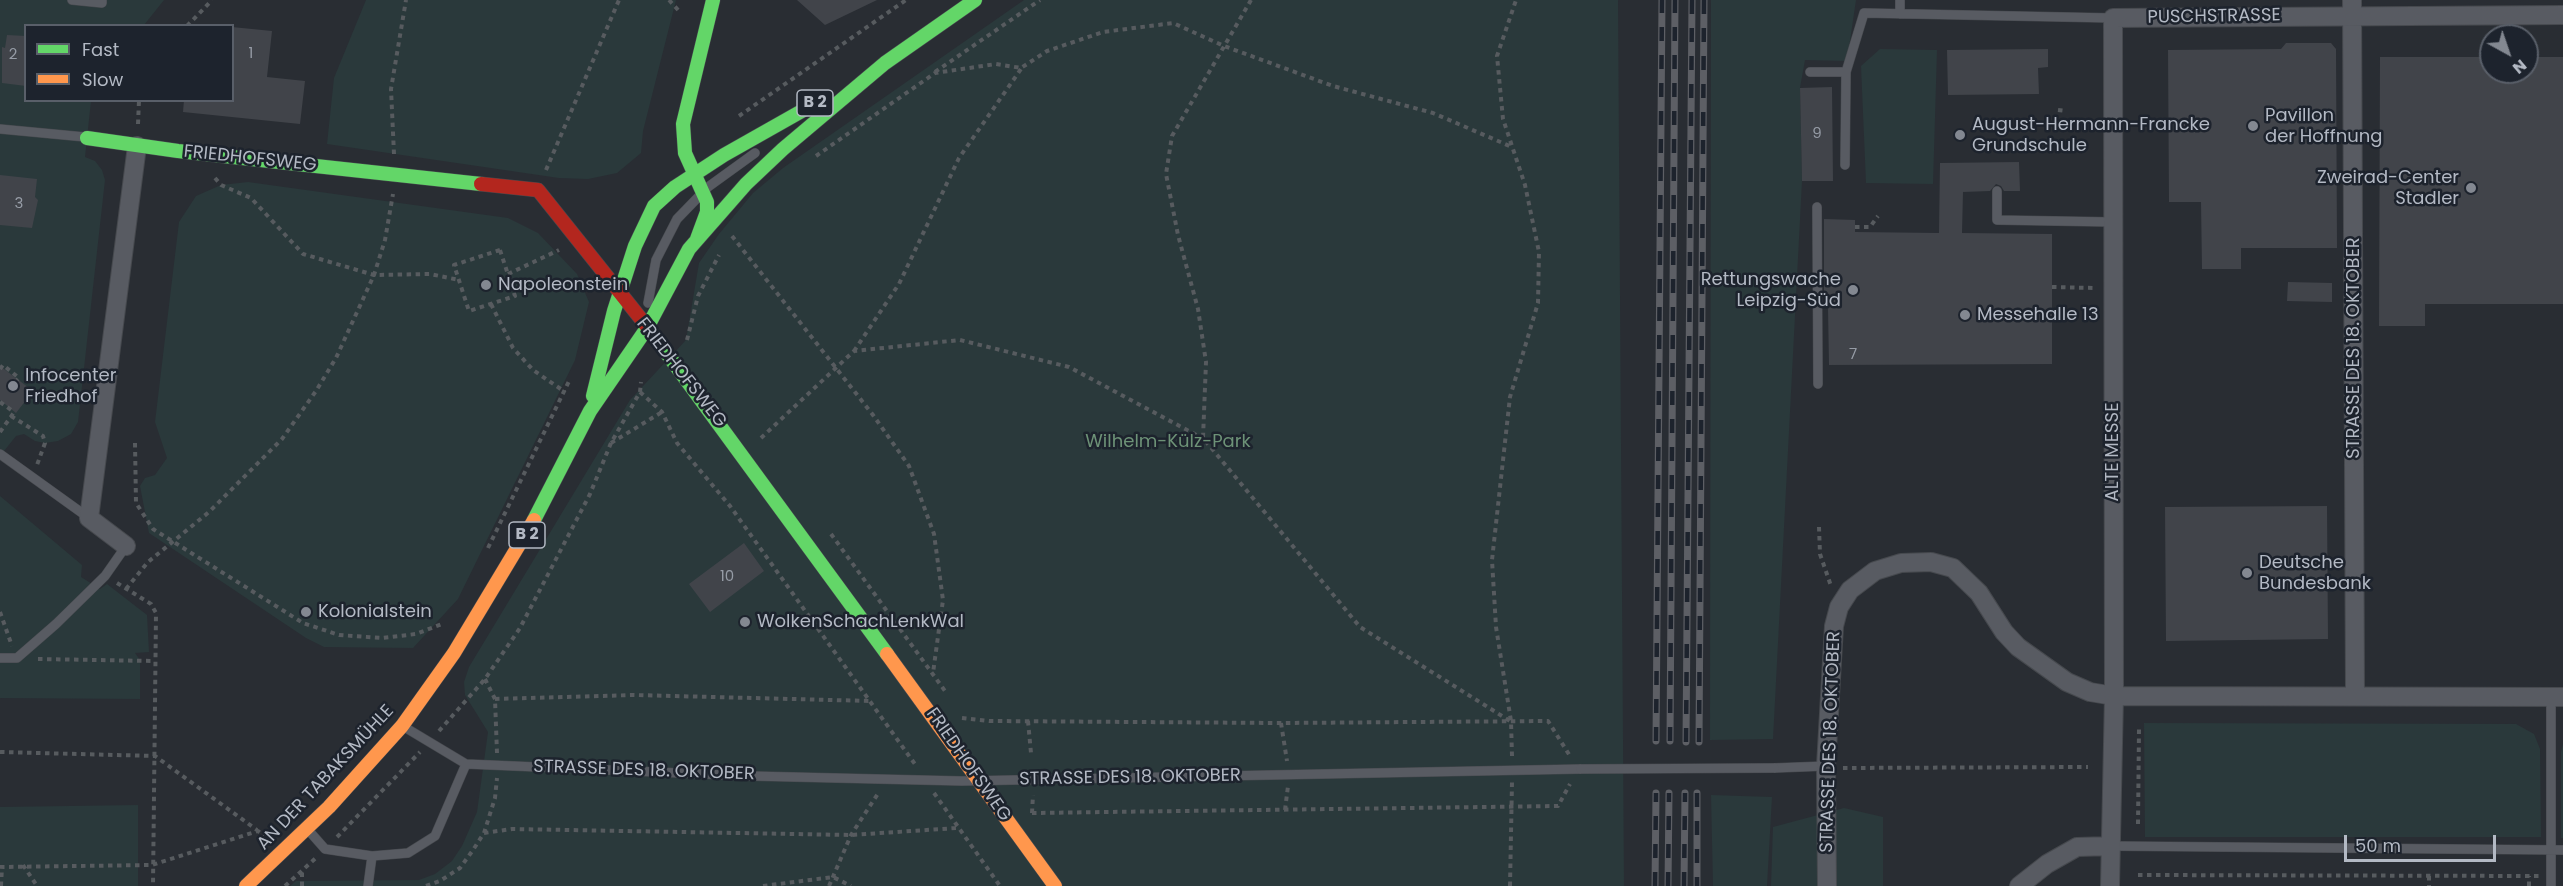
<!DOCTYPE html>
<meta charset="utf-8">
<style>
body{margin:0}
#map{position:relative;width:2563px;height:886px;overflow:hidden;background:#292d33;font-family:Poppins,sans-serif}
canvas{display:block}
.legend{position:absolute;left:24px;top:24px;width:210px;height:78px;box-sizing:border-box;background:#1d232d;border:2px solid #595f69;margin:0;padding:8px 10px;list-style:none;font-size:18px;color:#b3b9c4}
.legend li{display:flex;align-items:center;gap:12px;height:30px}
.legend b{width:30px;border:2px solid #595f69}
.north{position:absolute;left:2479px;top:24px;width:60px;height:60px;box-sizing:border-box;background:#1d232d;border:2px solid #595f69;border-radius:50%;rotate:140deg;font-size:16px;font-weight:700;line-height:24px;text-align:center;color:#b3b9c4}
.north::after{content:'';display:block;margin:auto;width:21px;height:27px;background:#838891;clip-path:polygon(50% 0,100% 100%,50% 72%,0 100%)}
.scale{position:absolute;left:2344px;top:835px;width:152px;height:27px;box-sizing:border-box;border:3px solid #b3b9c4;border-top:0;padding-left:8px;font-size:18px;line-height:21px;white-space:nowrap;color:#b3b9c4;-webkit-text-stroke:4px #1d232d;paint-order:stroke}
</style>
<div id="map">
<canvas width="2563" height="886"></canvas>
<ul class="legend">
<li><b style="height:8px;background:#63d668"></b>Fast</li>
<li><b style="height:8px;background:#ff974d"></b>Slow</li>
</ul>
<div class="north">N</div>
<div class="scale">50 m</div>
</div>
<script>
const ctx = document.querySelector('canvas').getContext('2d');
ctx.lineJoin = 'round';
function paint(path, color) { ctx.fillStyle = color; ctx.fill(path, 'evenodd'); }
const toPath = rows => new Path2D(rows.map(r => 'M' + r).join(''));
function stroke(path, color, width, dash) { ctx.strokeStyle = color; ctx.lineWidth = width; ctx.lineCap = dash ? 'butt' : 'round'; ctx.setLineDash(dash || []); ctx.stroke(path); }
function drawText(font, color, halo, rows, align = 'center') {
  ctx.font = font + ' Poppins,sans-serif'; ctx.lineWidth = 5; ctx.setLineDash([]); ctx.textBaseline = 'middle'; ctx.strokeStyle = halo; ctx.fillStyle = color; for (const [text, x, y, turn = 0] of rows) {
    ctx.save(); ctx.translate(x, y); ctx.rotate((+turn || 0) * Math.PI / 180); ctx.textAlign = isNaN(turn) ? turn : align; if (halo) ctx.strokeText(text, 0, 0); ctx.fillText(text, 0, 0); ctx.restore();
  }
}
const green = toPath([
 [0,0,164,0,144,25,26,26,26,100,91,101,85,157,95,161,102,170,105,180,78,422,71,434,58,441,45,443,35,441,24,434,16,436,0,456],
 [366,0,676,0,643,131,641,153,617,173,588,179,559,178,327,144,334,78],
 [1024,0,1618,0,1624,886,290,886,296,881,419,880,435,874,452,861,462,846,477,812,488,732,465,695,464,682,469,667,630,400,686,340,699,263,719,234,753,193,783,168],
 [1711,0,1856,0,1847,61,1805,60,1800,88,1802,181,1773,739,1710,740],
 [1880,49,1937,50,1933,184,1866,183,1861,66],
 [248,182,508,218,538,233,577,274,589,302,575,360,458,599,413,648,324,647,306,638,149,533,140,486,145,478,155,475,167,458,155,422,179,222,196,196,221,185],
 [0,496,82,565,81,577,100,589,107,584,147,615,149,652,135,653,140,660,140,699,0,698],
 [2144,723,2516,724,2534,734,2540,749,2541,837,2145,837],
 [2563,744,2563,838,2561,838,2561,752],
 [1711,795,1772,797,1767,886,1713,886],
 [138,805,138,886,0,886,0,807],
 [1844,808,1883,817,1883,886,1771,886,1773,827]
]);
const building = toPath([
 [797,0,877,0,825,25],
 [232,27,272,31,267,77,305,81,300,124,183,112,184,100,232,100],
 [7,35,26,36,26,86,2,83,2,47,5,48],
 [2286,43,2331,43,2336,49,2337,248,2241,248,2241,269,2202,269,2201,202,2169,202,2168,50,2281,49],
 [2048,49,2048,67,2038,68,2039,94,1948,95,1947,50],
 [2380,57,2491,57,2491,72,2527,72,2527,57,2563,57,2563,304,2425,304,2425,326,2379,326],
 [1832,87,1833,181,1802,181,1800,88],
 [2019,162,2020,191,2004,191,2001,186,1996,184,1990,191,1963,192,1962,233,2052,234,2052,364,1829,365,1828,308,1824,308,1824,219,1855,220,1855,232,1939,233,1940,163],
 [0,175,37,179,35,197,38,200,32,228,0,225],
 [2288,282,2332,283,2332,302,2287,301],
 [0,366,33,391,16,413,0,400],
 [2327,506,2328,639,2166,641,2165,507],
 [744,543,764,571,710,612,689,584]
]);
const path = toPath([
 [669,0,679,11],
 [1251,0,1172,136,1166,174,1178,235,1198,309,1206,362,1203,438,1360,627,1510,721],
 [187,26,212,0],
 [935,72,1040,0],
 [2058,110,2066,111],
 [739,116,906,0],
 [138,124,139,100],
 [394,154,391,89,406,0],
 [816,156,935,73,996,64,1021,68,1047,51,1103,32,1173,23,1224,46,1333,86,1433,113,1512,147],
 [546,170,619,0],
 [215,178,221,185,251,198,303,254,374,275,430,274,459,280],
 [1855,227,1870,227,1878,216],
 [732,236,873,415,909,466,934,534,943,600,933,673],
 [500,250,515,296,469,311,454,265,500,250],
 [508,274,559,250],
 [2052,287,2095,288],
 [491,304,513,348,533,370,565,392],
 [687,340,698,296,719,255],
 [854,351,899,284,959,158,1021,69],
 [0,369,3,365,19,378,17,380],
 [640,392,662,412,677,443,730,506,917,767],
 [0,402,14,412],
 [11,416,43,436,45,443,37,465],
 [0,432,15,411],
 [761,438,854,351,960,340,1069,367,1202,438],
 [135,443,136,503,153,529,303,623,339,635,382,638,416,634,442,624],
 [611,443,662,412],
 [1819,527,1820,554,1831,586],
 [831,534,945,691],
 [488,548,570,379],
 [117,583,151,604,156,613,153,886],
 [126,589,148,562,209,512,282,439,316,391,336,358,374,275,385,240,393,194],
 [0,612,12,646],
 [38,659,154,661],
 [485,679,495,699,497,753],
 [495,699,634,695,871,701],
 [962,718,989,721,1281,723,1548,721,1570,756],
 [1028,721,1031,753],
 [1281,723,1287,761],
 [439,731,485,679,520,628,590,494,611,443,640,392,641,382],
 [0,752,155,756,257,830],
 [1512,756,1511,721,1496,627,1492,560,1510,397,1538,303,1539,252,1525,185,1503,119,1497,56,1516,0],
 [1843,768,2088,767],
 [934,793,1000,886],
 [1285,810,1288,786],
 [1032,813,1558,806,1570,784],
 [1032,813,1033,795],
 [2138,824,2139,729],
 [484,833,512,829,851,835,957,828],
 [337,837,420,752],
 [23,865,37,886],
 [0,867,152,865,258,831,264,836],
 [2138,875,2539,876],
 [2429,876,2429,886],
 [1,886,2,867],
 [285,886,317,857],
 [302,886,302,872],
 [426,886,440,881,460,868,473,850,484,833,495,798,497,778],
 [763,886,833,877,851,886],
 [829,886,851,835,879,792],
 [1510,886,1512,782],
 [2529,886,2529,876]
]);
const lane = toPath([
 [72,0,102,3,102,0],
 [1900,0,1900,14],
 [1810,72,1846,72],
 [0,129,85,137],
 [1845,165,1846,72,1864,13,2113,18],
 [1997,191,1997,220,2113,222],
 [1817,207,1818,384],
 [648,303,656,260,677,219,708,187,755,153],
 [0,454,89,518],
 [0,658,17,658,56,624,105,576,126,546],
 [2551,697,2551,886],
 [406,728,466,764,751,776,962,781,1581,769],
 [1774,768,1826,766],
 [310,832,325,849,372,856,408,853,435,836,466,764],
 [2111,846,2563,850],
 [368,886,372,856]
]);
const street = toPath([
 [2352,0,2355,696],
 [126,546,89,518,137,146],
 [1827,886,1826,766,1834,626,1839,607,1850,590,1875,571,1901,563,1931,562,1953,568,1979,593,2004,632,2018,647,2067,682,2090,692,2114,696,2563,697],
 [2019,886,2047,864,2077,847,2111,846],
 [2110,886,2114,696,2113,18,2563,15]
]);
const fast = toPath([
 [87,138,178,151,481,184],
 [697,239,707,212,707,202,685,153,683,124,713,0],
 [649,329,887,654],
 [593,396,614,311,635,246,654,206,675,187,724,155,816,103],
 [534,520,590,411,647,328,689,249,746,184,783,149,885,63,975,0]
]);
const slow = toPath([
 [887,654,1055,886],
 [246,886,329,807,402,726,454,653,534,520]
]);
const jam = toPath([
 [481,184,538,190,649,329]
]);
const rail = toPath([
 [1656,741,1662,0],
 [1670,741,1675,0],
 [1686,742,1692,0],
 [1699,742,1704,0],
 [1697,793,1697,886],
 [1655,886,1656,793],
 [1668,886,1669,793],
 [1684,886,1685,793]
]);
const laneBridge = toPath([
 [1581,769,1774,768]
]);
const markers = [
 [2253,126,6,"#838891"],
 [1960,135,6,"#838891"],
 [2471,188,6,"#838891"],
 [486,285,6,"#838891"],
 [1853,290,6,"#838891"],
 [1965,315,6,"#838891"],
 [13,386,6,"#838891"],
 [2247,573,6,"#838891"],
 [306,612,6,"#838891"],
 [745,622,6,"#838891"]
];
const numberNames = [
 ["1",251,54],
 ["2",13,55],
 ["9",1817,134],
 ["3",19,204],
 ["7",1853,355],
 ["10",727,577]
];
const shields = [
 [815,103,36],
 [527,535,36]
];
const shieldNames = [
 ["B 2",815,103],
 ["B 2",527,535]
];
const streetNames = [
 ["PUSCHSTRASSE",2214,17,-1],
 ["FRIEDHOFSWEG",250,159,6],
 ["STRASSE DES 18. OKTOBER",2354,348,-90],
 ["FRIEDHOFSWEG",681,373,52],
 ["ALTE MESSE",2113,452,-90],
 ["STRASSE DES 18. OKTOBER",1831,742,-88],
 ["FRIEDHOFSWEG",968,765,55],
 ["STRASSE DES 18. OKTOBER",644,771,2],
 ["AN DER TABAKSMÜHLE",326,778,-47],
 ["STRASSE DES 18. OKTOBER",1130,778,-1]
];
const poiNames = [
 ["Pavillon",2265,116],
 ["der Hoffnung",2265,137],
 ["August-Hermann-Francke",1972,125],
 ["Grundschule",1972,146],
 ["Zweirad-Center",2459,178,"right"],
 ["Stadler",2459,199,"right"],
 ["Rettungswache",1841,280,"right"],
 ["Leipzig-Süd",1841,301,"right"],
 ["Napoleonstein",498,285],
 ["Messehalle 13",1977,315],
 ["Infocenter",25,376],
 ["Friedhof",25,397],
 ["Deutsche",2259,563],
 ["Bundesbank",2259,584],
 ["Kolonialstein",318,612],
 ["WolkenSchachLenkWal",757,622]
];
const parkNames = [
 ["Wilhelm-Külz-Park",1168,442]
];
paint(green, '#2a393b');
paint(building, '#41444a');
stroke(lane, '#46494e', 10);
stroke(street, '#46494e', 20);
stroke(fast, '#46494e', 15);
stroke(slow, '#46494e', 15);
stroke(jam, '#46494e', 15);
stroke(path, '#575b5f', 4, [4.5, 4.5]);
stroke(lane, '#585b62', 9);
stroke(street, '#585b62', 18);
stroke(fast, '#63d668', 14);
stroke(slow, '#ff974d', 14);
stroke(jam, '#b3261e', 14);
stroke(rail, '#5d5f65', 7);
stroke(rail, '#1d232d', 4.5, [14]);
stroke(laneBridge, '#46494e', 10, []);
stroke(laneBridge, '#585b62', 9);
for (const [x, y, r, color] of markers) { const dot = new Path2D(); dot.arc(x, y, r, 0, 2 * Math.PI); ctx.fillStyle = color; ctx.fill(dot); stroke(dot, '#1d232d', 2); }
drawText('15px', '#969ca6', null, numberNames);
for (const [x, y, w] of shields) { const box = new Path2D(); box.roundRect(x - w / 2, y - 13, w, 26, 4.5); ctx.fillStyle = '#1d232d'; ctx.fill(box); stroke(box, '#b3b9c4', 1.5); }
drawText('bold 16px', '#b3b9c4', null, shieldNames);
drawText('18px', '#b3b9c4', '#1d232d', streetNames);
drawText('18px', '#b3b9c4', '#1d232d', poiNames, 'left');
drawText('18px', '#6d9277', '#1d232d', parkNames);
</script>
